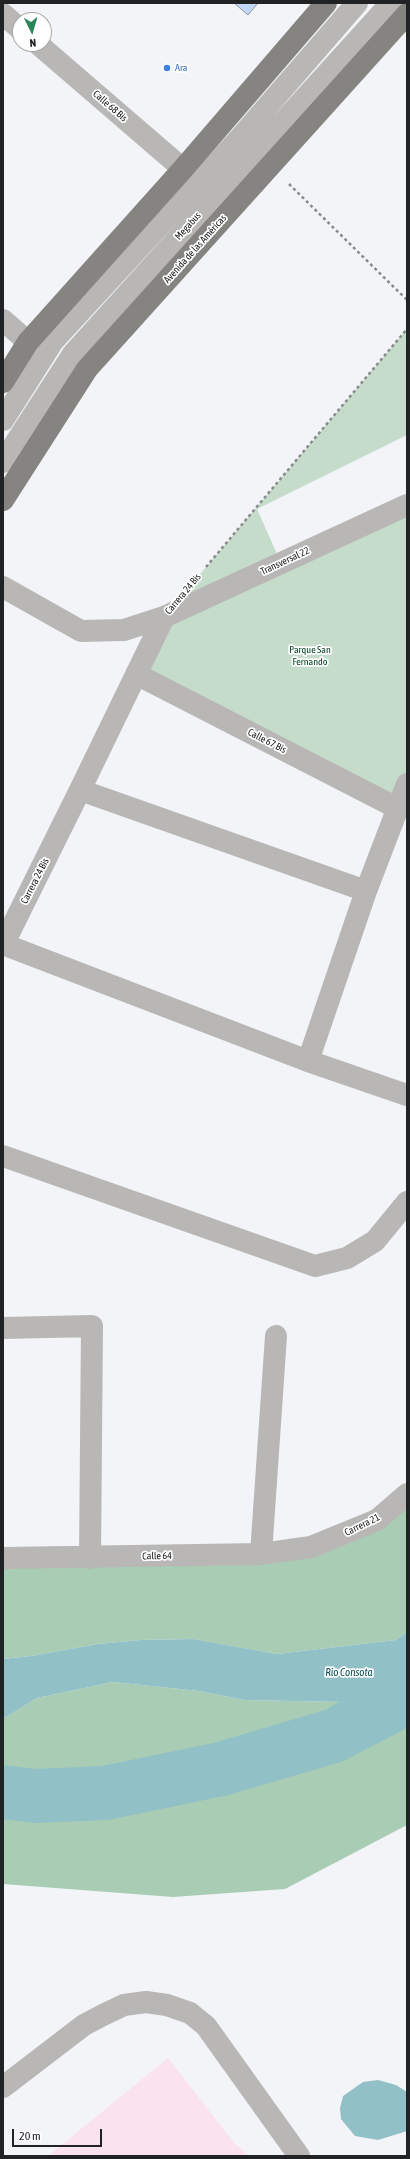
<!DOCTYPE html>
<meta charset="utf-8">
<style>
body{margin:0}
#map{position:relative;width:410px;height:2159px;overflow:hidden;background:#f2f4f7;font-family:"Asap Condensed",sans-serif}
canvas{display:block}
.frame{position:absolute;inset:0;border:4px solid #212223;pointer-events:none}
.north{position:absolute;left:12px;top:12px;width:40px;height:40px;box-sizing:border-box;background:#fff;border:1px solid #a6a7a7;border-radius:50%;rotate:175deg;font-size:11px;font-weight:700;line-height:16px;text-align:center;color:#212223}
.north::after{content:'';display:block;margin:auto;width:14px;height:18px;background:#2c855a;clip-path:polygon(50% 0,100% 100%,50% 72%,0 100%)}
.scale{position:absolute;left:12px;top:2129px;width:90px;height:18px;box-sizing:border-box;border:2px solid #212223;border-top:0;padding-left:5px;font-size:12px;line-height:14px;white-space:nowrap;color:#212223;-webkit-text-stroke:3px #fff;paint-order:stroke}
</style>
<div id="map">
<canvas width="410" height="2159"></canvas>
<div class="frame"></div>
<div class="north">N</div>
<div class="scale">20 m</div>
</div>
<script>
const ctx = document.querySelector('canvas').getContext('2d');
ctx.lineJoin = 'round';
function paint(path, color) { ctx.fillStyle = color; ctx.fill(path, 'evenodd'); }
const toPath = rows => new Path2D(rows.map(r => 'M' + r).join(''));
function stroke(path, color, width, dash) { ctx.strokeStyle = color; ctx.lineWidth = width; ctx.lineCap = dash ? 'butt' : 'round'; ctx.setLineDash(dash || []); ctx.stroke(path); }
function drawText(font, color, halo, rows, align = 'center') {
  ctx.font = font + ' "Asap Condensed",sans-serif'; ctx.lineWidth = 3.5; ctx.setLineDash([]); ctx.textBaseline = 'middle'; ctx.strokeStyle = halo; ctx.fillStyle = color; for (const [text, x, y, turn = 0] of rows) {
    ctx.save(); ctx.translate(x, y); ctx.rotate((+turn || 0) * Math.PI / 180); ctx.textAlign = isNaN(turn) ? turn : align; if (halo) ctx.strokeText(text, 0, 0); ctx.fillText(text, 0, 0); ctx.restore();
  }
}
const education = toPath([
 [168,2058,235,2144,250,2156,48,2156]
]);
const green = toPath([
 [407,329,407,435,257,509,281,563,407,505,407,784,397,808,136,674,164,617]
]);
const forest = toPath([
 [407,1494,407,1632,396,1640,277,1654,192,1639,140,1640,98,1644,31,1656,3,1659,3,1558,311,1547],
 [113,1682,199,1691,244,1700,344,1702,407,1692,407,1825,285,1889,173,1897,3,1884,3,1719,37,1698]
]);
const water = toPath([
 [407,1632,407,1692,344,1702,244,1700,199,1691,113,1682,37,1698,3,1719,3,1659,31,1656,98,1644,140,1640,193,1639,277,1654,396,1640],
 [378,2080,396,2085,407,2092,407,2131,378,2140,355,2136,341,2119,340,2108,343,2096,363,2082]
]);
const river = toPath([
 [3,1792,35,1796,105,1793,221,1769,333,1736,389,1707,407,1693]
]);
const building = toPath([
 [234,3,258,3,248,15,234,3]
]);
const path = toPath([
 [289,184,407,300],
 [206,567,407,329]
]);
const minor = toPath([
 [3,14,20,29],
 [38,44,183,169],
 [3,320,28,342],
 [3,420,53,341,240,138,357,3],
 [3,462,73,354,391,3],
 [3,587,81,631,124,630,164,617,407,505],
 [136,674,397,808],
 [80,790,366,891],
 [3,944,308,1061,407,1095],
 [3,945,80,790,164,617],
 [308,1061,366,891,407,784],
 [3,1156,315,1266,347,1258,375,1241,407,1202],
 [3,1328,92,1326,90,1558],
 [261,1554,276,1336],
 [3,1558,261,1554,311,1547,377,1520,407,1494],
 [3,2087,84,2025,103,2015,124,2005,146,2002,167,2005,190,2013,206,2026,299,2156]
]);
const major = toPath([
 [3,382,28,342,183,169,326,3],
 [3,500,87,369,407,14]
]);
const markers = [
 [167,68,4,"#3f7fe0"]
];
const shopNames = [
 ["Ara",175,68]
];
const streetNames = [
 ["Calle 68 Bis",110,106,41],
 ["Megabus",188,226,-48],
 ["Avenida de las Américas",195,249,-48],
 ["Transversal 22",285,561,-25],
 ["Carrera 24 Bis",183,594,-50],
 ["Calle 67 Bis",267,741,27],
 ["Carrera 24 Bis",35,881,-63],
 ["Carrera 21",362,1525,-26],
 ["Calle 64",157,1556,-1]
];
const parkNames = [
 ["Parque San",310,650],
 ["Fernando",310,662]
];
const waterNames = [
 ["Rio Consota",349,1673]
];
paint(education, '#fae2ee');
paint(green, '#c5dccb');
paint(forest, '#a9ccb4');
paint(water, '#91c0c6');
stroke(river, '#91c0c6', 54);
paint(building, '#c3d8f9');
stroke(building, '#939597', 1);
stroke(path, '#888a8c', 2.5, [3, 3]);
stroke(minor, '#b8b7b5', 22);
stroke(major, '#858481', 22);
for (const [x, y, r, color] of markers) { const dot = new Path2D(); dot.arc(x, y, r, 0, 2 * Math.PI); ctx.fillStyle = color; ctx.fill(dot); stroke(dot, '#fff', 1.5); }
drawText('10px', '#366cbe', '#fff', shopNames, 'left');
drawText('10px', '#212223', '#fff', streetNames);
drawText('10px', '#044323', '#fff', parkNames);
drawText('italic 11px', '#074f56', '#fff', waterNames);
</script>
